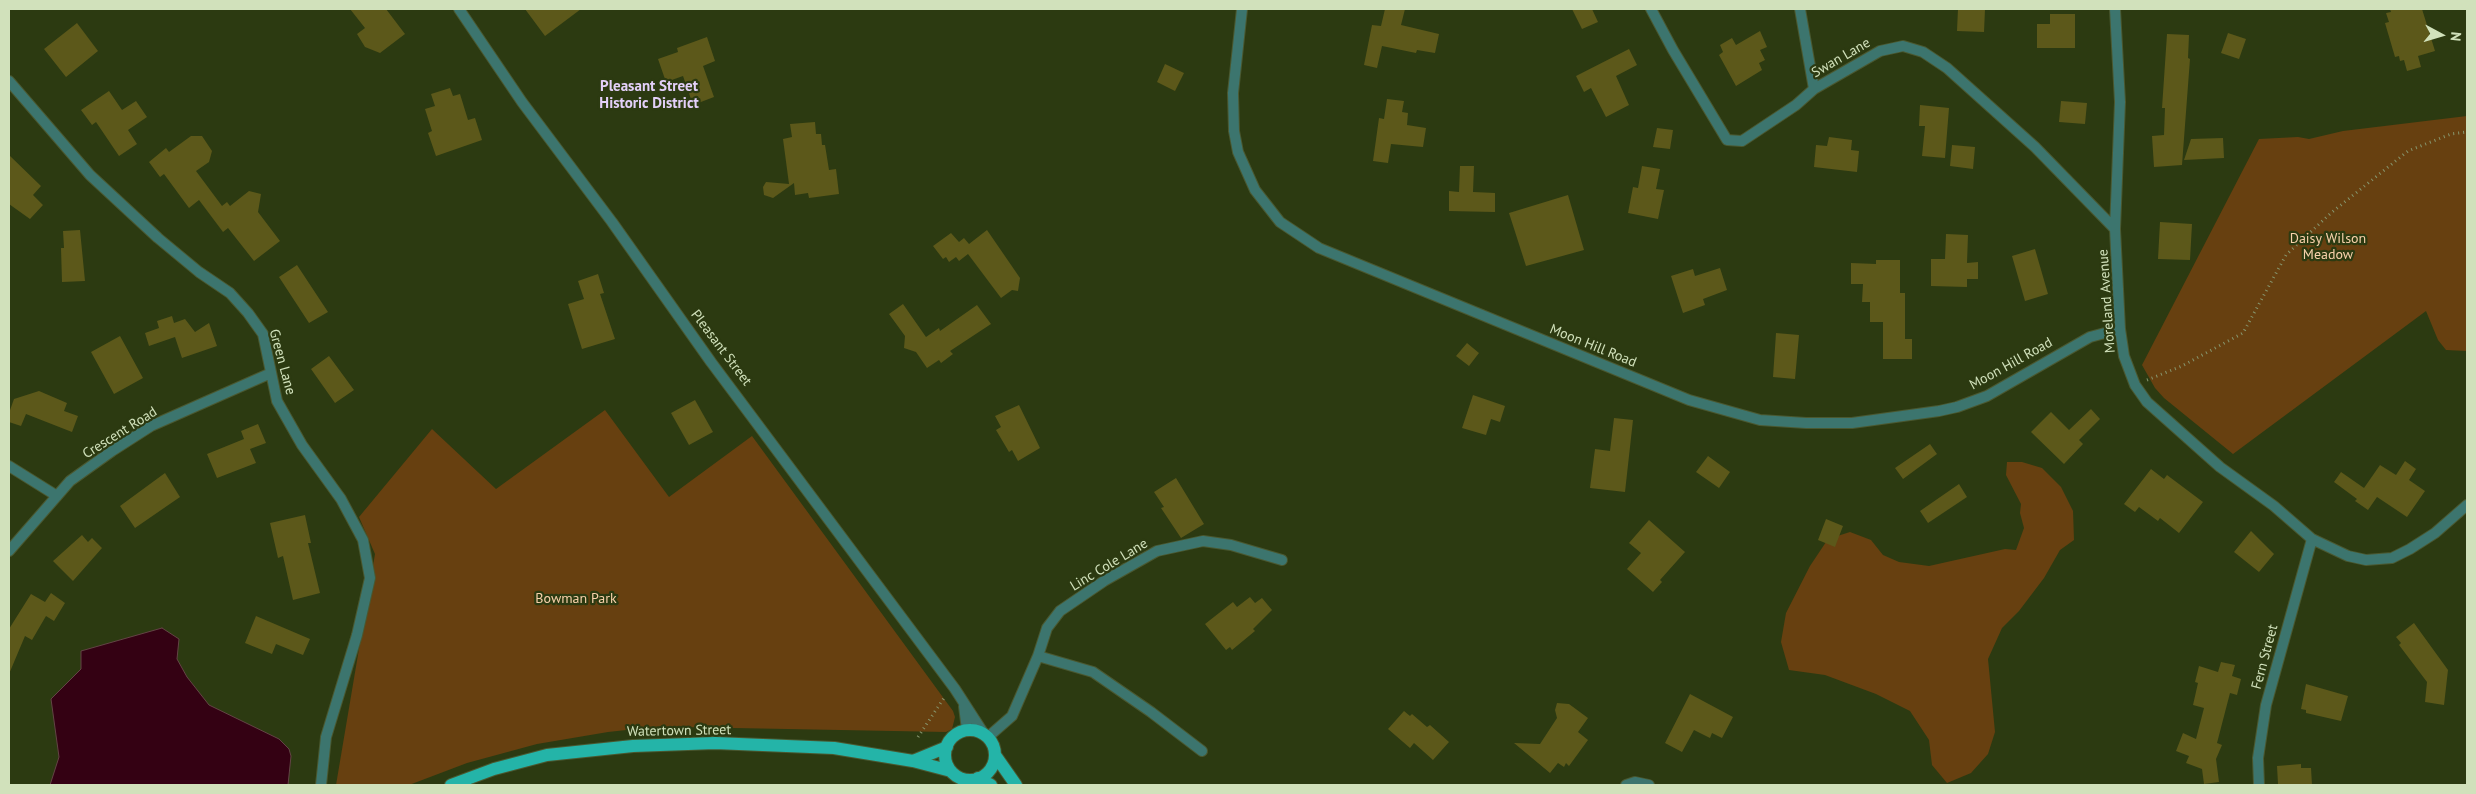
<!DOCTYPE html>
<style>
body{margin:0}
#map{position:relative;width:2476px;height:794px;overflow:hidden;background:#2c3a11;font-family:"PT Sans",sans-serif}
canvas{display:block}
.frame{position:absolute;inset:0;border:10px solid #d1e1bb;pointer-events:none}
.north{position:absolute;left:2416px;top:10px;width:50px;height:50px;-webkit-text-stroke:4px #2c3a11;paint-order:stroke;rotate:96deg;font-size:14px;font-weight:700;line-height:20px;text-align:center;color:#d1e1bb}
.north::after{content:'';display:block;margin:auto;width:18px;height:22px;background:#d1e1bb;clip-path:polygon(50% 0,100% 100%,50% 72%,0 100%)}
</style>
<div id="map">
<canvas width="2476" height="794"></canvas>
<div class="frame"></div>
<div class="north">N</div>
</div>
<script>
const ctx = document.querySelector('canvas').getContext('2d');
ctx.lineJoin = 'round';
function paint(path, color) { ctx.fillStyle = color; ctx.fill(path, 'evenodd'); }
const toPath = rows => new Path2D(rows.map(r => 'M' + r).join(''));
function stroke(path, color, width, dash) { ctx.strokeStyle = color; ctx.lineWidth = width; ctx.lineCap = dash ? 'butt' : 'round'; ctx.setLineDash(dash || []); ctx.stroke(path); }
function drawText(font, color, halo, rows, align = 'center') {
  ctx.font = font + ' "PT Sans",sans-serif'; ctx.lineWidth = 4.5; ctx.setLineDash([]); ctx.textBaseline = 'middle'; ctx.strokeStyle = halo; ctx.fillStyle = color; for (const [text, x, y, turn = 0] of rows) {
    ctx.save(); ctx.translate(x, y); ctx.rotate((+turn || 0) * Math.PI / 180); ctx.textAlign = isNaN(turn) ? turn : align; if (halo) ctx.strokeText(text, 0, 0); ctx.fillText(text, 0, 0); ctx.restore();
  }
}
const green = toPath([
 [2467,116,2467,351,2446,350,2438,340,2426,311,2233,454,2164,398,2155,388,2142,365,2259,139,2298,137,2309,139,2343,131],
 [605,410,669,497,752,436,953,711,955,717,952,729,946,732,681,727,645,728,608,732,537,744,467,763,409,785,336,785,375,554,359,517,432,429,496,489],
 [2007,462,2022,462,2042,468,2061,487,2073,511,2074,540,2060,550,2044,578,2019,611,2002,628,1988,659,1995,732,1988,754,1971,773,1947,783,1932,765,1929,740,1910,711,1876,694,1825,675,1789,670,1781,642,1786,613,1810,566,1828,539,1850,532,1871,540,1883,555,1899,562,1929,566,2005,549,2016,550,2024,528,2020,513,2021,504,2006,475]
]);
const water = toPath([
 [162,628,179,639,177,659,187,677,209,705,279,739,289,749,291,756,288,785,50,785,59,757,51,699,81,669,81,651,162,628]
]);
const building = toPath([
 [350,9,386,9,405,34,380,53,365,47,357,34,365,28],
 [525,9,581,9,545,36],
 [1385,9,1405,9,1401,25,1439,34,1435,53,1417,50,1416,53,1382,46,1377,68,1364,65,1372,25,1381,26],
 [1572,9,1592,9,1598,22,1582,29],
 [1958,9,1985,9,1984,32,1957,31],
 [2390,9,2422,9,2435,51,2418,56,2421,67,2407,71,2404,60,2400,61,2399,56,2395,57,2385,23,2389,22,2386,13,2391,12],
 [2050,14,2075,14,2075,48,2037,48,2037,24,2050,24],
 [77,23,98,51,66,77,44,49],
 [1760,31,1767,47,1760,50,1765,60,1759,63,1762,70,1736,86,1719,55,1723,52,1720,45,1732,38,1736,45],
 [2228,33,2246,39,2239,59,2221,53],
 [2167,34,2189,35,2188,58,2190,59,2182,165,2154,167,2152,136,2164,135,2165,108,2162,108],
 [707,37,715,61,703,66,714,97,693,105,683,76,666,82,658,59,678,52,677,48],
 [1629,49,1637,65,1616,76,1629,105,1606,117,1591,88,1584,92,1576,76],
 [1165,64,1184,73,1175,91,1157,82],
 [450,88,453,96,460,94,468,120,475,118,482,140,436,156,428,133,432,131,425,109,435,106,431,94],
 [109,91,122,110,136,101,147,117,128,130,137,144,119,156,96,122,92,125,81,110],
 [1387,99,1404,101,1402,112,1408,113,1407,125,1426,128,1423,147,1391,144,1388,163,1373,161,1379,118,1384,119],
 [2061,101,2087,103,2085,124,2059,122],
 [1920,105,1949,108,1945,158,1922,156,1925,126,1919,126],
 [815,122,816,134,821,134,822,145,825,145,829,170,836,169,839,194,809,198,808,193,795,195,794,183,773,198,764,195,763,187,766,182,789,184,783,139,792,137,790,124],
 [1657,128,1673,130,1670,149,1653,147],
 [191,136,202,136,212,151,209,162,196,171,222,206,227,202,230,206,249,191,261,194,258,212,280,241,254,261,228,228,223,232,199,200,189,208,164,174,160,177,149,162,166,148,169,152],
 [1829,137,1852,140,1851,150,1859,151,1857,172,1814,167,1816,145,1827,146],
 [2223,138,2224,158,2184,160,2191,139],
 [1952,145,1975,147,1973,169,1950,166],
 [9,155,41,186,33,195,43,205,30,219,9,204],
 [1460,166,1474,166,1473,192,1495,193,1495,212,1449,211,1449,191,1459,192],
 [1642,166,1660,169,1656,189,1664,190,1658,219,1628,213,1633,187,1638,188],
 [1568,195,1584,250,1526,266,1509,213],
 [2160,222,2192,224,2190,260,2158,259],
 [80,230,85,281,62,282,61,248,64,248,63,231],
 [987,230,1020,278,1018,291,1012,290,1001,298,968,254,959,261,956,257,949,262,946,257,943,259,933,246,951,233,959,242,964,238,969,244],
 [1946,234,1968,235,1967,263,1978,262,1978,279,1967,279,1967,287,1931,286,1931,259,1945,259],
 [2035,249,2048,294,2025,301,2012,256],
 [1876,260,1900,260,1900,293,1905,293,1905,339,1912,339,1912,359,1883,359,1883,322,1870,322,1870,302,1862,302,1863,284,1851,284,1851,263,1876,264],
 [297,265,328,312,309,323,279,277],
 [1720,268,1727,290,1703,299,1705,305,1683,313,1671,276,1693,269,1695,276],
 [598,274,604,293,600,294,615,339,582,349,568,304,584,299,578,281],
 [903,304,926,337,939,328,940,331,977,305,991,324,950,351,953,354,941,363,939,360,927,368,916,352,904,348,905,336,889,314],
 [172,316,174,323,185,319,195,332,209,323,217,346,182,358,175,337,149,346,145,333,159,328,157,321],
 [1776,333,1799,335,1795,379,1773,377],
 [120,336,143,378,114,394,91,352],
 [1467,343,1479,353,1469,366,1456,356],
 [329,356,354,390,335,403,311,369],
 [39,391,67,403,64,411,78,416,72,432,26,414,21,426,9,422,9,413,14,399],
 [1473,395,1505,406,1500,422,1491,419,1486,435,1462,428],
 [695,400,713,432,689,445,671,413],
 [1019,405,1040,448,1018,461,1012,450,1009,452,996,430,1001,427,995,416],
 [2091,409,2100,419,2079,440,2083,444,2064,464,2031,432,2051,412,2069,430],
 [1614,418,1633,420,1625,492,1590,488,1595,449,1610,451],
 [258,424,266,443,250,449,256,463,217,478,207,454,244,439,241,431],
 [1930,444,1937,454,1903,479,1895,468],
 [1708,456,1730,472,1719,488,1696,472],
 [2405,461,2416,469,2409,480,2425,491,2407,517,2377,497,2368,510,2355,501,2357,499,2334,482,2341,472,2364,488,2380,465,2396,475],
 [2151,469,2164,479,2167,475,2203,502,2179,533,2160,518,2158,521,2139,507,2135,512,2124,504],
 [165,473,180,497,135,528,120,506],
 [1176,478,1204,524,1181,538,1161,508,1164,507,1154,492],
 [1959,484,1967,497,1928,523,1920,511],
 [305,515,311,543,308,543,320,593,293,600,283,556,278,558,270,523],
 [1826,519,1843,526,1835,547,1818,540],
 [1649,520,1685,552,1660,580,1662,582,1653,592,1627,569,1641,553,1629,543],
 [2251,531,2274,554,2259,572,2234,552],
 [82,535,88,542,92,538,102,548,73,581,53,561],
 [51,593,65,603,54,621,46,616,32,640,25,636,9,674,9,629,31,594,45,602],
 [1250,597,1255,603,1262,598,1272,610,1253,629,1255,631,1232,650,1230,647,1226,650,1205,624,1233,602,1237,607],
 [256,616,310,639,303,655,276,644,272,654,245,643],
 [2414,623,2448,670,2444,705,2425,702,2427,682,2399,645,2401,643,2396,637],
 [2221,662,2235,665,2232,676,2241,679,2237,695,2230,693,2217,743,2222,745,2216,759,2219,782,2204,784,2202,769,2186,763,2189,756,2176,751,2183,733,2196,739,2204,708,2193,705,2198,683,2195,682,2199,666,2218,672],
 [2306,684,2348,696,2341,721,2306,713,2306,710,2301,709],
 [1690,694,1733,717,1722,738,1712,733,1710,738,1694,730,1682,752,1665,743],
 [1557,703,1569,704,1588,718,1578,732,1588,740,1569,766,1566,763,1564,767,1558,763,1550,773,1514,743,1540,744,1557,718,1555,710],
 [1404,711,1410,716,1412,714,1427,727,1430,725,1449,742,1433,760,1414,743,1410,748,1388,729],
 [2301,764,2301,768,2311,768,2312,785,2278,784,2277,766]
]);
const path = toPath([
 [2147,380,2182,366,2243,333,2286,255,2331,213,2408,151,2451,134,2467,132],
 [918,737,944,698]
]);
const minor = toPath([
 [1242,9,1233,93,1234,131,1238,152,1255,190,1280,222,1319,248,1689,400,1760,420,1806,423,1852,423,1939,411,1957,407,1987,396,2090,337,2120,329],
 [1651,9,1673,50,1727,140,1742,141,1796,105,1814,89,1880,51,1903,46,1923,52,1947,68,2035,147,2115,229],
 [1800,9,1814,89],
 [2115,9,2120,102,2115,229,2120,329,2124,356,2135,385,2147,402,2220,467,2274,506,2312,539,2348,556,2366,560,2392,558,2410,549,2435,533,2467,505],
 [9,81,90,175,158,238,199,272,230,293,248,313,263,334,277,401,302,445,341,499,363,540,370,578,357,635,326,737,321,785],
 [9,466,57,496],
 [9,551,70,481,112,451,151,426,271,373],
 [1038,656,1093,672,1151,712,1202,751],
 [988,737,1012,716,1038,656,1047,628,1060,611,1104,581,1157,551,1203,541,1231,545,1282,560],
 [1626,785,1635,782,1649,785],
 [2259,785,2258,758,2266,705,2312,539]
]);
const tertiary = toPath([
 [459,9,522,102,612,222,711,362,955,689,984,734],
 [964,706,967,730]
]);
const primary = toPath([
 '945 755a25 25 0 1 1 50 0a25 25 0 1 1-50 0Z',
 [995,755,1016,785],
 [913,761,947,747],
 [978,778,991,785],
 [451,785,494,769,547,755,633,746,715,743,834,748,913,761,951,771]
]);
const streetNames = [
 ["Swan Lane",1841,58,-30],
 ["Moreland Avenue",2107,301,-94],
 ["Moon Hill Road",1593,346,22],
 ["Pleasant Street",721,348,53],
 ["Green Lane",282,362,75],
 ["Moon Hill Road",2011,364,-29],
 ["Crescent Road",120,433,-32],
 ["Linc Cole Lane",1109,565,-31],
 ["Fern Street",2265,657,-75],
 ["Watertown Street",679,731,-1]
];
const parkNames = [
 ["Daisy Wilson",2328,239],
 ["Meadow",2328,255],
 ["Bowman Park",576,599]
];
const neighbourhoodNames = [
 ["Pleasant Street",649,87],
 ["Historic District",649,104]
];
paint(green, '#674010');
paint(water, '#340113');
stroke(water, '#634445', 1);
paint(building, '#5c581a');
stroke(minor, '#4a5830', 12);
stroke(tertiary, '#4a5830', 12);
stroke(primary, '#4a5830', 14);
stroke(path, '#87966e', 3, [1, 4]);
stroke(minor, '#3c756e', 10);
stroke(tertiary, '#3c756e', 10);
stroke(primary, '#24b4a8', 12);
drawText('14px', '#d1e1bb', '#2c3a11', streetNames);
drawText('14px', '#f8d1ab', '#2c3a11', parkNames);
drawText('bold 15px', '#e3d0f9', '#2c3a11', neighbourhoodNames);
</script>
